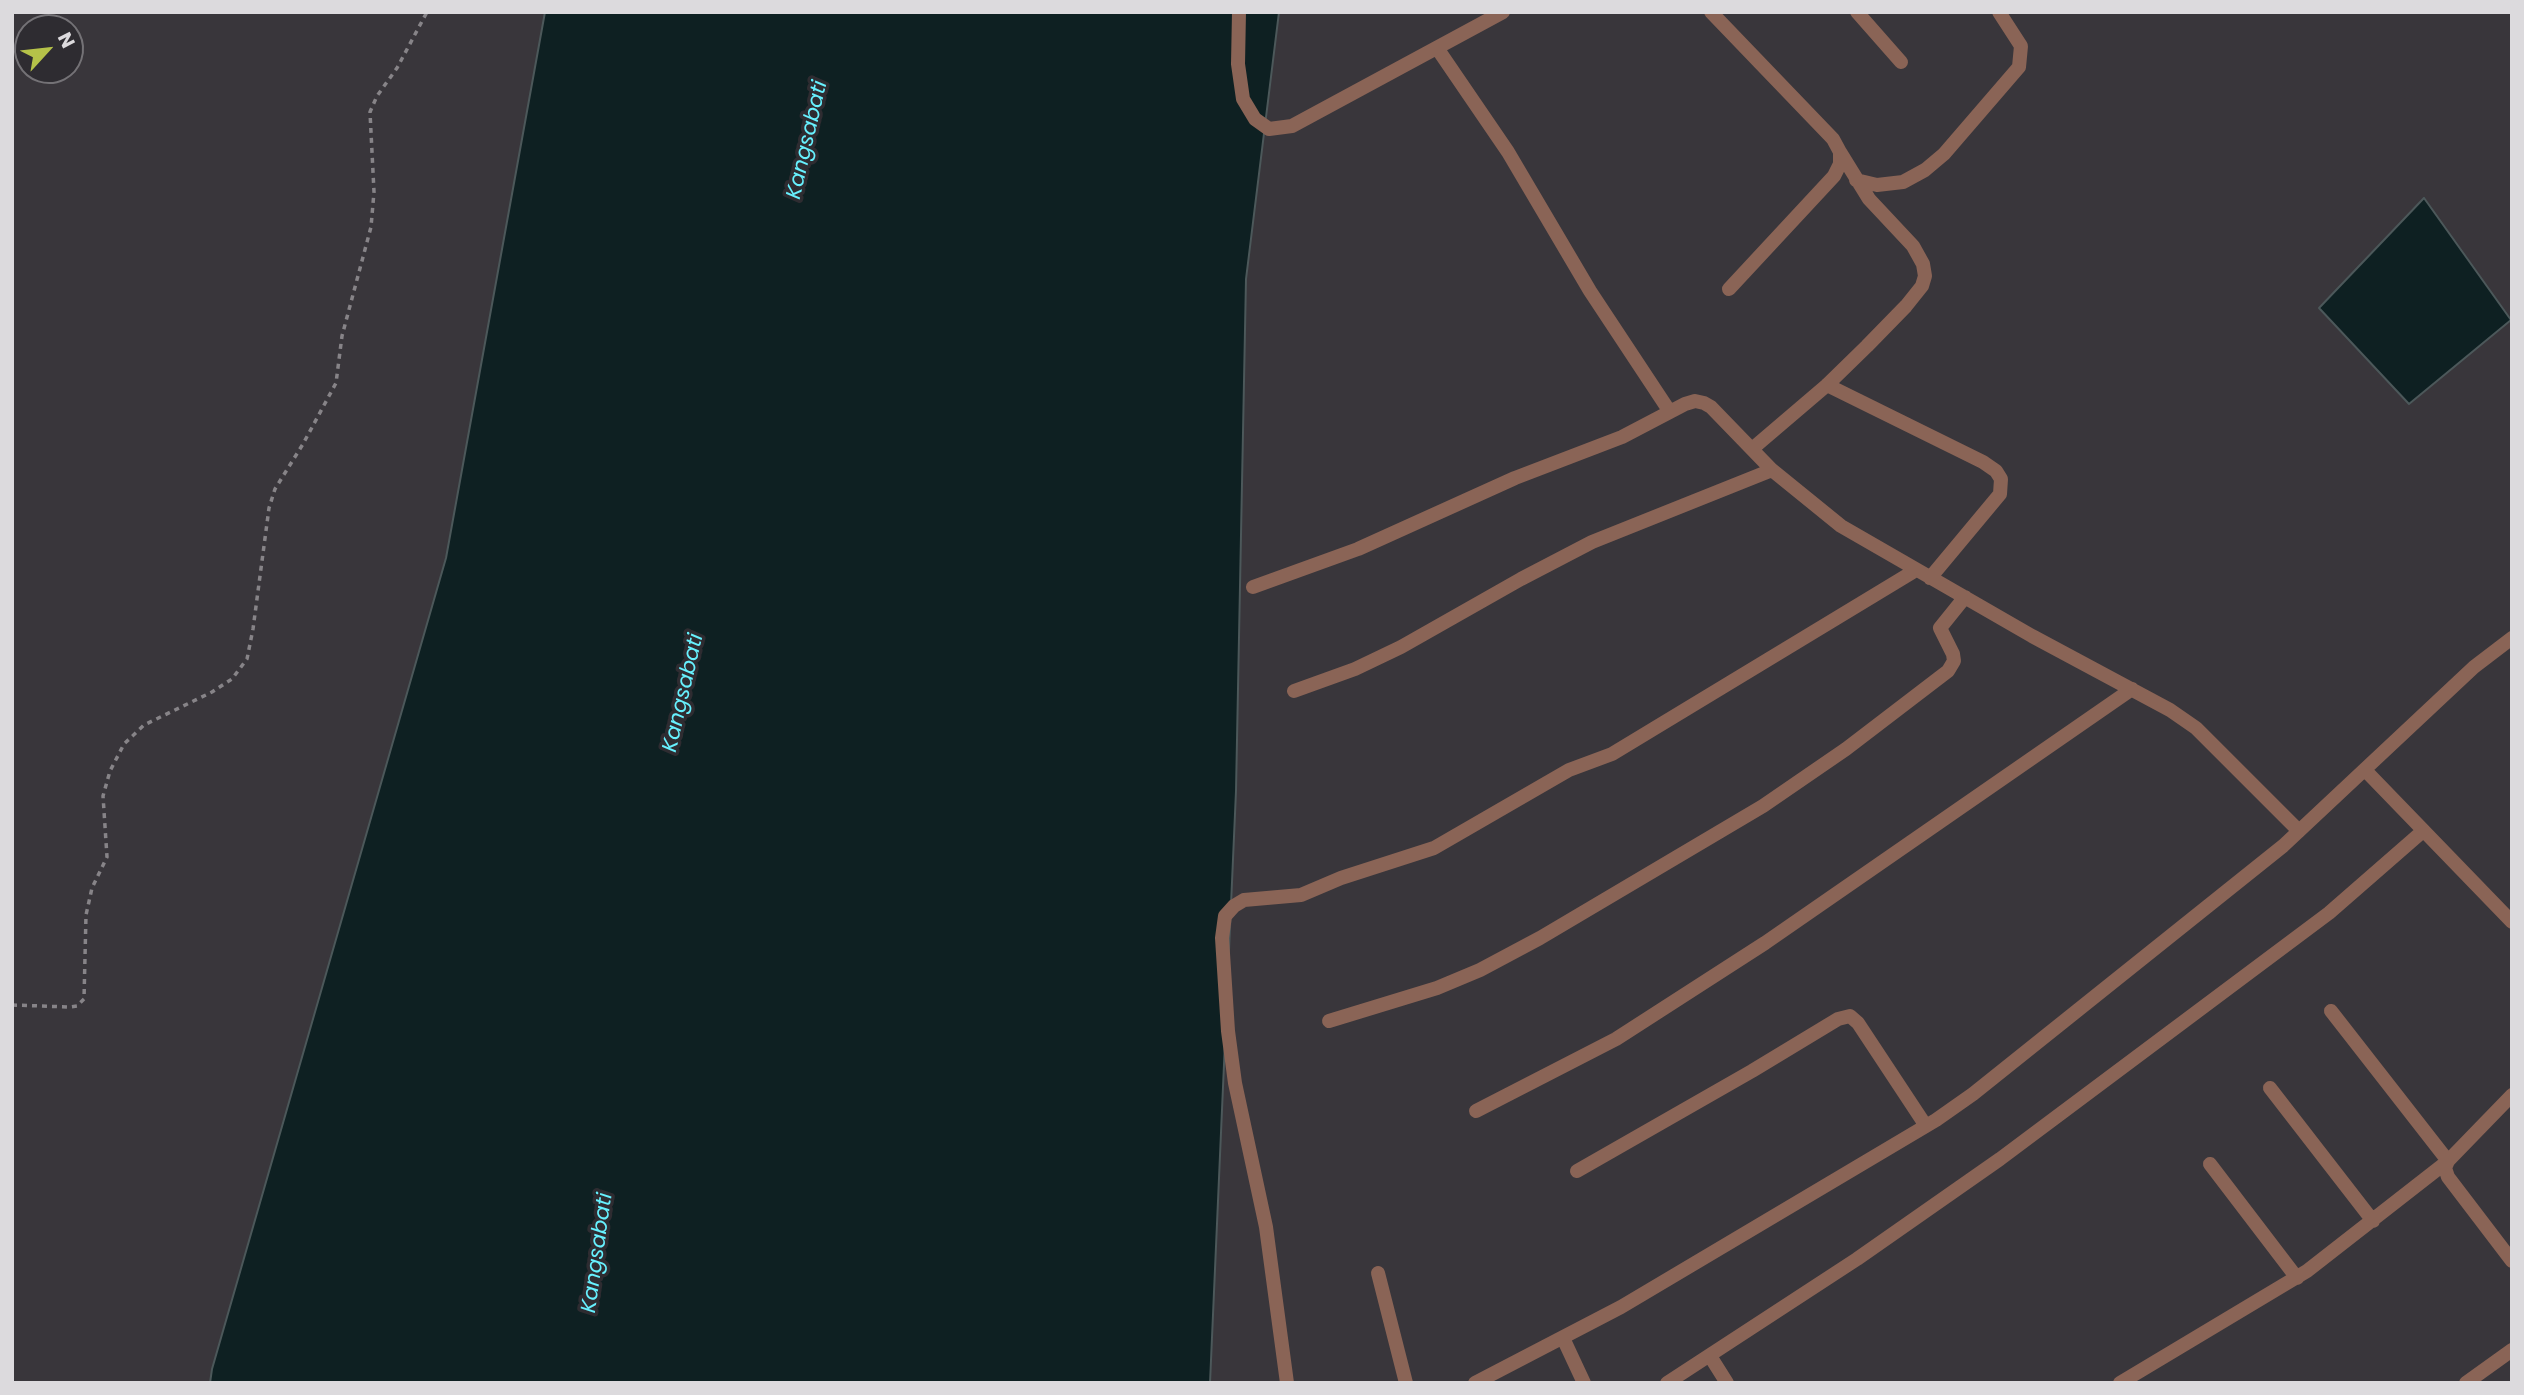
<!DOCTYPE html>
<style>
body{margin:0}
#map{position:relative;width:2524px;height:1395px;overflow:hidden;background:#39363b;font-family:Poppins,sans-serif}
canvas{display:block}
.frame{position:absolute;inset:0;border:14px solid #dcdadd;pointer-events:none}
.north{position:absolute;left:14px;top:14px;width:70px;height:70px;box-sizing:border-box;background:#2e2c31;border:2px solid #747276;border-radius:50%;rotate:63deg;font-size:19px;font-weight:700;line-height:28px;text-align:center;color:#dcdadd}
.north::after{content:'';display:block;margin:auto;width:24px;height:32px;background:#b5c249;clip-path:polygon(50% 0,100% 100%,50% 72%,0 100%)}
</style>
<div id="map">
<canvas width="2524" height="1395"></canvas>
<div class="frame"></div>
<div class="north">N</div>
</div>
<script>
const ctx = document.querySelector('canvas').getContext('2d');
ctx.lineJoin = 'round';
function paint(path, color) { ctx.fillStyle = color; ctx.fill(path, 'evenodd'); }
const toPath = rows => new Path2D(rows.map(r => 'M' + r).join(''));
function stroke(path, color, width, dash) { ctx.strokeStyle = color; ctx.lineWidth = width; ctx.lineCap = dash ? 'butt' : 'round'; ctx.setLineDash(dash || []); ctx.stroke(path); }
function drawText(font, color, halo, rows, align = 'center') {
  ctx.font = font + ' Poppins,sans-serif'; ctx.lineWidth = 7; ctx.setLineDash([]); ctx.textBaseline = 'middle'; ctx.strokeStyle = halo; ctx.fillStyle = color; for (const [text, x, y, turn = 0] of rows) {
    ctx.save(); ctx.translate(x, y); ctx.rotate((+turn || 0) * Math.PI / 180); ctx.textAlign = isNaN(turn) ? turn : align; if (halo) ctx.strokeText(text, 0, 0); ctx.fillText(text, 0, 0); ctx.restore();
  }
}
const water = toPath([
 [545,12,1279,12,1246,279,1236,791,1210,1383,210,1383,212,1369,446,558,545,12],
 [2424,198,2511,320,2409,404,2319,308,2424,198]
]);
const path = toPath([
 [12,1005,70,1007,77,1006,84,999,86,915,92,888,107,857,103,796,110,771,124,744,144,725,212,692,232,679,247,659,253,629,269,508,275,489,303,444,336,383,342,336,371,227,374,192,370,112,377,96,397,68,427,12]
]);
const minor = toPath([
 [1239,12,1238,64,1243,99,1255,119,1269,129,1292,126,1503,12],
 [1711,12,1833,139,1840,152,1840,164,1834,176,1729,289],
 [1857,12,1901,62],
 [1437,48,1508,152,1590,291,1670,412],
 [1856,180,1877,185,1903,182,1925,170,1944,154,2019,67,2021,46,1999,12],
 [1827,385,1983,462,1996,471,2001,479,2000,494,1930,578],
 [1752,449,1827,385,1867,346,1906,306,1922,286,1925,276,1923,264,1913,246,1869,199,1840,152],
 [1253,587,1358,549,1515,478,1622,437,1685,404,1695,401,1704,403,1711,407,1772,470,1841,526,2032,636,2170,710,2196,728,2299,831],
 [1294,691,1355,669,1401,647,1521,579,1592,542,1772,470],
 [2365,770,2512,922],
 [1329,1021,1437,988,1480,970,1540,938,1763,806,1846,749,1948,671,1954,661,1953,654,1940,628,1965,597],
 [2270,1088,2373,1221],
 [2512,1095,2448,1161,2445,1168,2448,1177,2512,1261],
 [1476,1111,1616,1039,1765,943,2132,689],
 [2210,1164,2297,1278],
 [1577,1171,1752,1071,1838,1019,1850,1016,1858,1023,1926,1126],
 [1378,1273,1406,1383],
 [1563,1338,1584,1383],
 [1710,1356,1727,1383],
 [1287,1383,1266,1227,1235,1083,1228,1031,1222,938,1225,916,1234,906,1244,900,1301,895,1341,878,1434,848,1569,770,1612,754,1916,570],
 [1475,1383,1621,1307,1936,1120,1973,1094,2283,846,2474,667,2512,638],
 [1667,1383,1857,1259,2000,1159,2329,913,2423,831],
 [2120,1383,2307,1271,2448,1161,2331,1011],
 [2466,1383,2512,1350]
]);
const waterNames = [
 ["Kangsabati",808,140,-77],
 ["Kangsabati",684,693,-77],
 ["Kangsabati",598,1253,-82]
];
paint(water, '#0e2022');
stroke(water, '#4c585a', 2);
stroke(path, '#878488', 3.5, [5, 5]);
stroke(minor, '#8a6456', 14);
drawText('italic 21px', '#67f1fe', '#2e2c31', waterNames);
</script>
